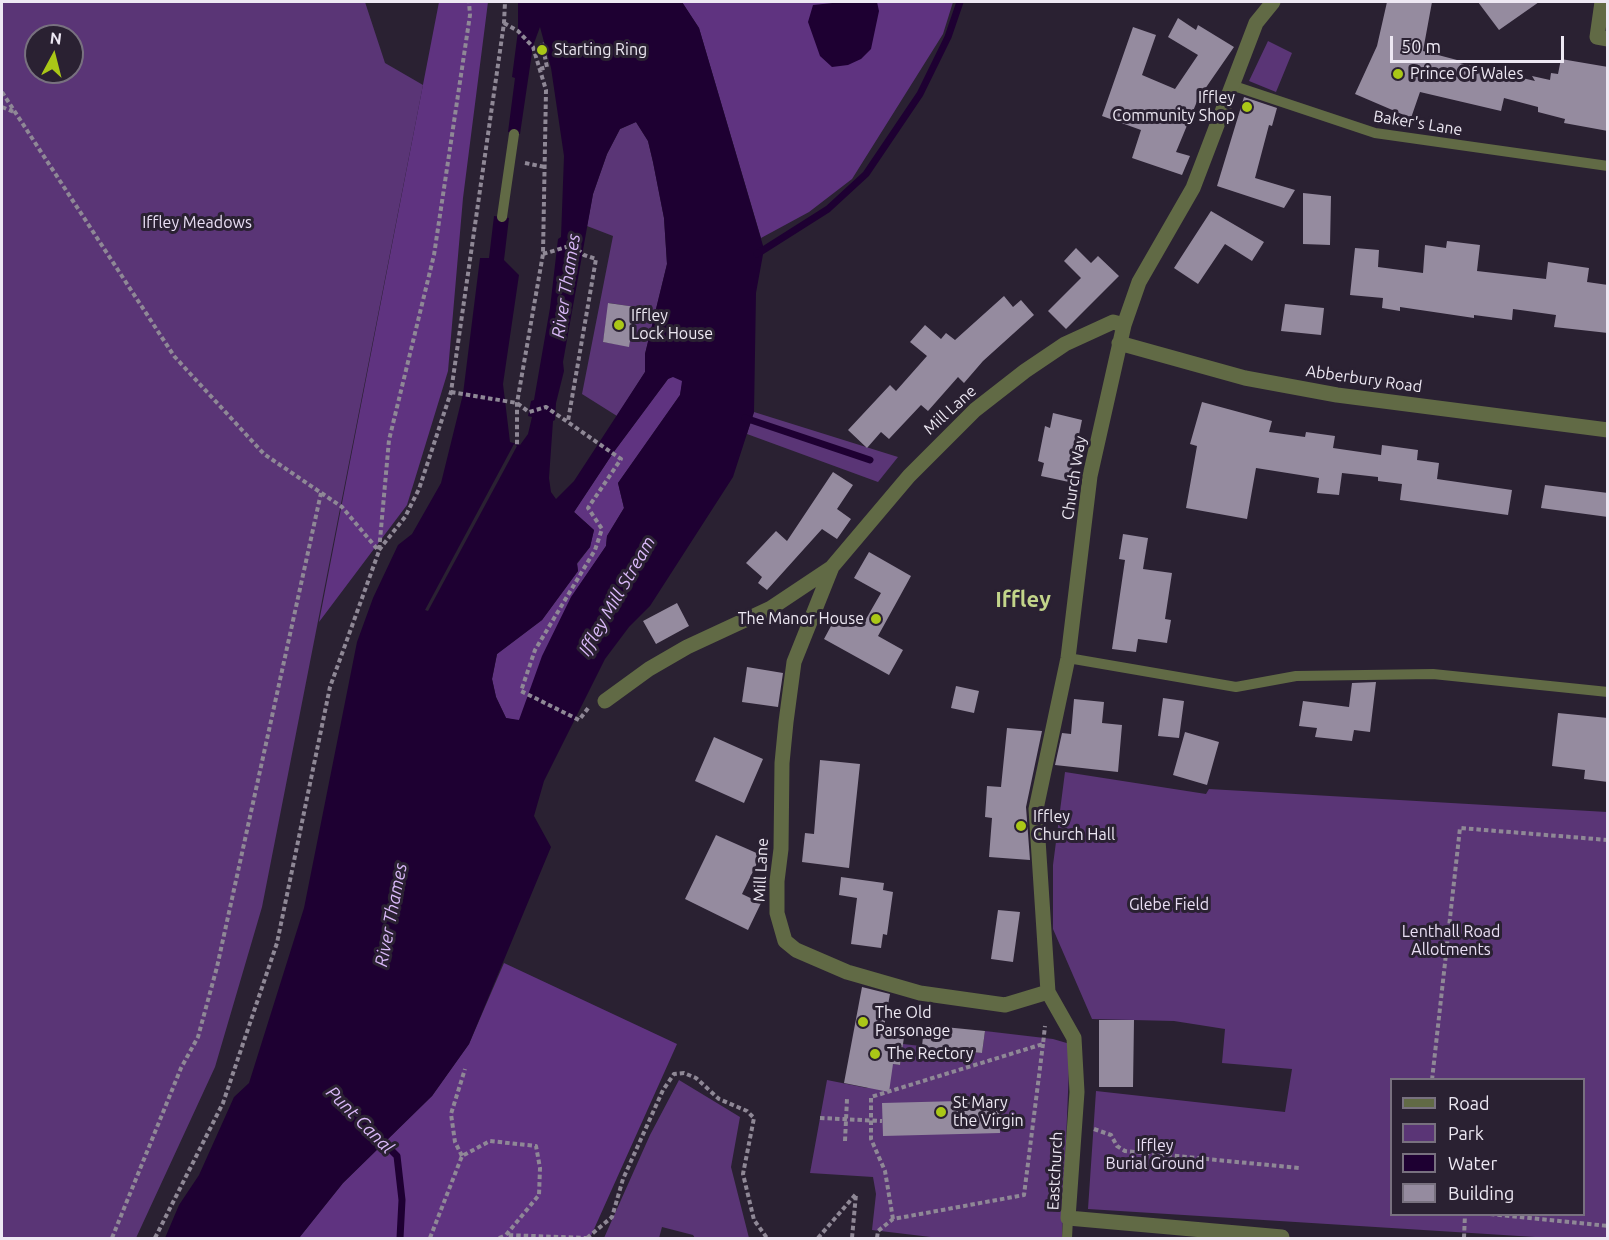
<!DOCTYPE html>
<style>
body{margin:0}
#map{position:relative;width:1609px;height:1240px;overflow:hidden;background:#2a2132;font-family:Ubuntu,sans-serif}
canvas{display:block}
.frame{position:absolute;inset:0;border:3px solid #ede8f3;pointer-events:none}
.legend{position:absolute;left:1390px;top:1078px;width:195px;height:138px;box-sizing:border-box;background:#2a2132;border:2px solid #78717f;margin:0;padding:8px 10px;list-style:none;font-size:18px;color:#ede8f3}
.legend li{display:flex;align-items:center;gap:12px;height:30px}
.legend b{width:30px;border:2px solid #78717f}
.north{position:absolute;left:24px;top:24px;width:60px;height:60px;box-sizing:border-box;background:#2a2132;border:2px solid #78717f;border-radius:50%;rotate:7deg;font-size:16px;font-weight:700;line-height:24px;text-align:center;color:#ede8f3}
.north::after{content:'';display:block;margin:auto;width:21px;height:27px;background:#aac717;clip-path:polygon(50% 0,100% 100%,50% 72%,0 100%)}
.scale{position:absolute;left:1390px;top:36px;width:174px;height:27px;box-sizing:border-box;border:3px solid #ede8f3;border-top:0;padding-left:8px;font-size:18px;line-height:21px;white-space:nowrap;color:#ede8f3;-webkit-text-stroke:4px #2a2132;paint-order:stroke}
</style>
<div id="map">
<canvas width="1609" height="1240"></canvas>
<div class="frame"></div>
<ul class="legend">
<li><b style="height:8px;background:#616a45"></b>Road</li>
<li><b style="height:16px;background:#5a3576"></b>Park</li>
<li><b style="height:16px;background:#1e0032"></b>Water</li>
<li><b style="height:16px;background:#958b9f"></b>Building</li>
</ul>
<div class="north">N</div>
<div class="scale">50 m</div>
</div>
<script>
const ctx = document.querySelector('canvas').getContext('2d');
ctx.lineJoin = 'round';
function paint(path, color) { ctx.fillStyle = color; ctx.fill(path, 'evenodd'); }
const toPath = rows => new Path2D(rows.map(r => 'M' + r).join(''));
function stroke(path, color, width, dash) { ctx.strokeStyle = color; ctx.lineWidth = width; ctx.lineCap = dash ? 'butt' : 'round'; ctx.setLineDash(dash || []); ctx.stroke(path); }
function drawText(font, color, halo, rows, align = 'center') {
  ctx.font = font + ' Ubuntu,sans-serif'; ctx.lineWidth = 6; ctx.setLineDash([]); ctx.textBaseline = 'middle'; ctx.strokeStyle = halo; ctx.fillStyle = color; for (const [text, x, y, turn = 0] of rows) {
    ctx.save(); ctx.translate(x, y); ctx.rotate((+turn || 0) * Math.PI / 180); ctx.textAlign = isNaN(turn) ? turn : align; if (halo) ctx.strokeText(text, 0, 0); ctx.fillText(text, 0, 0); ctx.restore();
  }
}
const green = toPath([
 [2,2,365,2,385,63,423,85,262,907,215,1067,136,1238,2,1238],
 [36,36,72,36,72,72,36,72],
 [1268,41,1292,53,1276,92,1249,81],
 [636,122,648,141,653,162,664,218,667,264,645,354,645,372,617,416,582,394,613,236,587,226,593,194,607,154,620,129],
 [609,303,635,307,629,346,603,342],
 [754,412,898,457,878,482,747,434],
 [1065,772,1206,794,1209,789,1607,812,1607,1238,1551,1238,1088,1209,1096,1091,1285,1112,1292,1069,1222,1063,1225,1029,1174,1021,1092,1019,1053,929,1053,865],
 [1392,1080,1584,1080,1584,1214,1392,1214],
 [985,1031,1053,1039,1070,1044,1062,1238,939,1238,872,1230,876,1194,873,1177,810,1173,827,1080,867,1088,893,1064,900,1065,903,1044,982,1053],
 [679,1080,740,1117,731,1167,749,1238,695,1238,693,1235,662,1227,659,1238,604,1238,650,1135]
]);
const forest = toPath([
 [439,2,488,2,463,198,448,371,407,505,319,622],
 [682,2,953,2,943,34,852,179,809,212,761,238,699,28],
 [673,376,683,380,680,395,618,483,624,508,607,536,606,546,571,598,519,721,506,718,496,697,492,679,497,654,542,620,578,571,577,564,590,547,594,530,574,512,613,453,668,379],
 [504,963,677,1044,590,1238,299,1238,343,1183,432,1096,469,1044]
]);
const water = toPath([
 [518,2,682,2,699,28,764,249,756,293,754,412,733,477,650,606,629,627,605,659,544,781,534,816,551,847,469,1044,432,1096,343,1183,299,1238,165,1238,179,1205,199,1175,234,1097,249,1083,304,908,357,642,373,598,398,545,412,534,441,483,463,394,480,258,489,258,494,216,509,218,504,260,519,275,503,384,510,442,520,445,528,434,532,417,528,416,531,401,534,400,550,308,558,239,561,237,564,156,551,68,540,27,533,46,520,134,508,132,515,78,512,77,518,31],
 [636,122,648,141,653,162,664,218,667,264,645,354,645,372,574,481,556,499,551,492,549,478,553,421,555,420,556,403,564,371,563,362,593,194,607,154,620,129],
 [673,377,682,381,680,395,618,483,624,508,607,536,606,546,571,597,542,656,519,720,506,718,496,697,492,679,497,654,542,620,578,571,577,563,590,547,594,530,574,512,613,453,668,379],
 [842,2,877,2,879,11,871,49,861,59,848,65,832,67,820,56,808,22,813,5]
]);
const pier = toPath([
 [514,444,517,446,428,611,425,610]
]);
const stream = toPath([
 [757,254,828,209,866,174,920,94,948,37,960,2],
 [745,418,870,460],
 [378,1137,397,1156,402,1200,400,1238]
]);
const building = toPath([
 [1387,2,1432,2,1423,51,1457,60,1455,62,1535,81,1532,76,1550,80,1551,73,1558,74,1561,59,1608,67,1608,131,1564,123,1565,119,1538,112,1538,107,1504,98,1501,111,1420,92,1411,118,1355,94,1377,46],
 [1478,2,1539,2,1499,30],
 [1178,18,1196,30,1198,25,1234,47,1198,99,1176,152,1190,156,1182,175,1132,158,1141,130,1102,116,1133,27,1156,35,1142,75,1175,89,1198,55,1168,37],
 [1244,97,1277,108,1272,126,1269,125,1255,178,1295,190,1284,208,1217,186],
 [1303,193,1331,196,1330,245,1303,244],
 [1211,211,1264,242,1252,261,1225,244,1198,284,1174,268],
 [1447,241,1480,245,1477,271,1546,279,1548,262,1589,268,1587,282,1608,285,1608,333,1554,327,1556,315,1513,309,1512,320,1474,315,1474,318,1400,307,1400,311,1382,308,1383,298,1350,295,1355,248,1379,250,1378,267,1423,273,1425,245,1446,248],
 [1076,248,1091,263,1098,256,1119,276,1066,329,1048,311,1081,278,1064,261],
 [1004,296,1013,307,1021,300,1034,315,983,361,964,383,958,377,928,411,921,405,889,439,881,432,867,448,848,430,890,385,896,391,927,356,910,342,925,325,941,339,946,333,955,340],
 [608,303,636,307,629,347,603,342],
 [1285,304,1324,308,1321,335,1281,331],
 [1202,402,1272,421,1269,432,1305,437,1306,432,1335,436,1333,448,1381,455,1382,445,1418,450,1417,460,1439,463,1437,479,1512,490,1508,515,1400,500,1402,484,1378,481,1378,477,1342,473,1339,495,1317,493,1319,478,1256,468,1247,519,1186,508,1197,446,1190,444],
 [1053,413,1082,420,1069,482,1041,476,1044,463,1038,461,1045,426,1050,428],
 [833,472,853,485,837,509,851,519,837,539,822,529,767,590,758,583,762,577,746,563,776,531,787,541],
 [1545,485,1608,493,1608,517,1541,508],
 [1123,534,1148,538,1143,569,1172,573,1165,619,1171,620,1167,643,1138,639,1136,652,1112,649,1125,560,1119,559],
 [869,552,911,576,878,636,903,650,889,675,824,639,838,613,862,626,881,593,854,578],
 [677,603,689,626,656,644,643,621],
 [747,667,783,673,778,707,742,702],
 [1376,682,1370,732,1354,730,1352,741,1315,737,1317,728,1299,726,1303,701,1349,707,1352,683],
 [956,686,979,691,974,713,951,708],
 [1163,698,1184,701,1179,738,1158,736],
 [1074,699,1104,702,1102,723,1122,725,1118,772,1055,765,1062,733,1071,734],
 [1558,713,1608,718,1608,782,1584,779,1585,770,1552,766],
 [1007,728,1042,731,1026,807,1030,860,989,857,992,818,985,817,987,786,1001,787],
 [1185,732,1219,742,1207,785,1173,775],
 [714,737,763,759,744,803,695,781],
 [820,760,860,764,849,868,802,862,805,833,814,834],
 [716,835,761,855,742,894,761,903,748,930,685,899],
 [841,877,884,883,883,890,893,892,887,935,883,934,881,948,851,944,857,898,839,895],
 [998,910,1020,912,1013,962,991,959],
 [862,987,890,994,884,1027,905,1030,900,1065,893,1064,889,1092,844,1083],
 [1099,1020,1134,1020,1133,1087,1099,1087],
 [924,1025,985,1031,982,1053,922,1047],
 [999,1100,1000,1133,883,1136,882,1103]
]);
const path = toPath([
 [504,23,518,31,533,47,546,90,543,254,517,403,517,446],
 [540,69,547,67,542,43],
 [2,92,174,356,264,454,342,507,378,550],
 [2,107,14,112],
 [525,163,545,167],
 [543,254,573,245,584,255,596,259,568,421],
 [451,392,517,403,529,412,546,407,621,459,588,508,602,529,595,550,535,650,521,691,579,720,589,707],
 [379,550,405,517,419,489,451,392,504,23,505,2],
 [1432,1080,1460,828,1608,840],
 [820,1118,882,1121],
 [1094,1129,1111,1135,1117,1146,1125,1151,1299,1168],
 [845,1141,847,1099],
 [462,1156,455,1142,451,1114,465,1069],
 [1490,1214,1608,1226],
 [893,1219,885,1171,871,1139,871,1097,1043,1044,1045,1026],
 [112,1238,181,1068,198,1037,217,967,321,493],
 [155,1238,223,1103,277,943,330,687,379,551,389,440,434,255,470,15,469,2],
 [430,1238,462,1156,490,1141,536,1146,540,1168,539,1195,506,1235,587,1238],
 [499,1238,506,1235],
 [587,1238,612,1217,623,1179,663,1090,674,1074,684,1073,696,1078,719,1099,747,1111,754,1118,743,1174,754,1220,767,1238],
 [818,1238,856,1194,852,1238],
 [877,1238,878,1231,893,1219,1024,1195,1043,1044],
 [1464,1238,1465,1214]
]);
const service = toPath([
 [1231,85,1375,133,1608,166],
 [502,217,514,134],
 [1068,658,1236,687,1296,676,1433,674,1608,692],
 [1067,1238,1068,1218]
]);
const minor = toPath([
 [1273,2,1256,23,1193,188,1139,282,1124,325,1090,476,1068,658,1036,809,1048,992,1074,1038,1077,1092,1068,1218,1282,1237],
 [1602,2,1597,37,1608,39],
 [1119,343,1245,378,1337,395,1608,430],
 [605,701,649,669,687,647,771,608,831,568],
 [1048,992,1005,1005,920,993,847,972,796,950,785,941,777,913,777,881,781,849,782,763,786,722,794,662,832,567,909,476,975,410,1025,371,1065,344,1113,322,1124,325]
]);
const markers = [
 [542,50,6,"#aac717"],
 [1398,74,6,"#aac717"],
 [1247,107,6,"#aac717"],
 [619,325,6,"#aac717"],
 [876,619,6,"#aac717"],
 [1021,826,6,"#aac717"],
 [863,1022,6,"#aac717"],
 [875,1054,6,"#aac717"],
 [941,1112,6,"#aac717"]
];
const poiNames = [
 ["Starting Ring",554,50],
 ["Prince Of Wales",1410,74],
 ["Iffley",1235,98,"right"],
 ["Community Shop",1235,116,"right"],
 ["Iffley",631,316],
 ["Lock House",631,334],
 ["The Manor House",864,619,"right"],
 ["Iffley",1033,817],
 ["Church Hall",1033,835],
 ["The Old",875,1013],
 ["Parsonage",875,1031],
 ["The Rectory",887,1054],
 ["St Mary",953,1103],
 ["the Virgin",953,1121]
];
const streetNames = [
 ["Baker's Lane",1418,123,9],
 ["Abberbury Road",1364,379,8],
 ["Mill Lane",950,410,-42],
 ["Church Way",1074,478,-81],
 ["Mill Lane",761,870,-87],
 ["Eastchurch",1055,1171,-87]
];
const parkNames = [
 ["Iffley Meadows",197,223],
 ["Glebe Field",1169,905],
 ["Lenthall Road",1451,932],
 ["Allotments",1451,950],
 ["Iffley",1155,1146],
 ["Burial Ground",1155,1164]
];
const waterNames = [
 ["River Thames",566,286,-81],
 ["Iffley Mill Stream",617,596,-60],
 ["River Thames",391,915,-79],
 ["Punt Canal",360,1120,45]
];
const districtNames = [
 ["Iffley",1023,600]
];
paint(green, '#5a3576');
paint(forest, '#5f3380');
paint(water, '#1e0032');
paint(pier, '#2a2132');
stroke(stream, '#1e0032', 7);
paint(building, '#958b9f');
stroke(path, '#8f8896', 4, [4.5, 3]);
stroke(service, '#616a45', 10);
stroke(minor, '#616a45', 15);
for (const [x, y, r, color] of markers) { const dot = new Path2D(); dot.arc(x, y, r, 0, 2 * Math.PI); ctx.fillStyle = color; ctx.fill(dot); stroke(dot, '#2a2132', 2); }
drawText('16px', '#ede8f3', '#2a2132', poiNames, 'left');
drawText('16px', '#ede8f3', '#2a2132', streetNames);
drawText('16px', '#e9def4', '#2a2132', parkNames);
drawText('italic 18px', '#dab9f9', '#2a2132', waterNames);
drawText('bold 22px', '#c3d58a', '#2a2132', districtNames);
</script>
